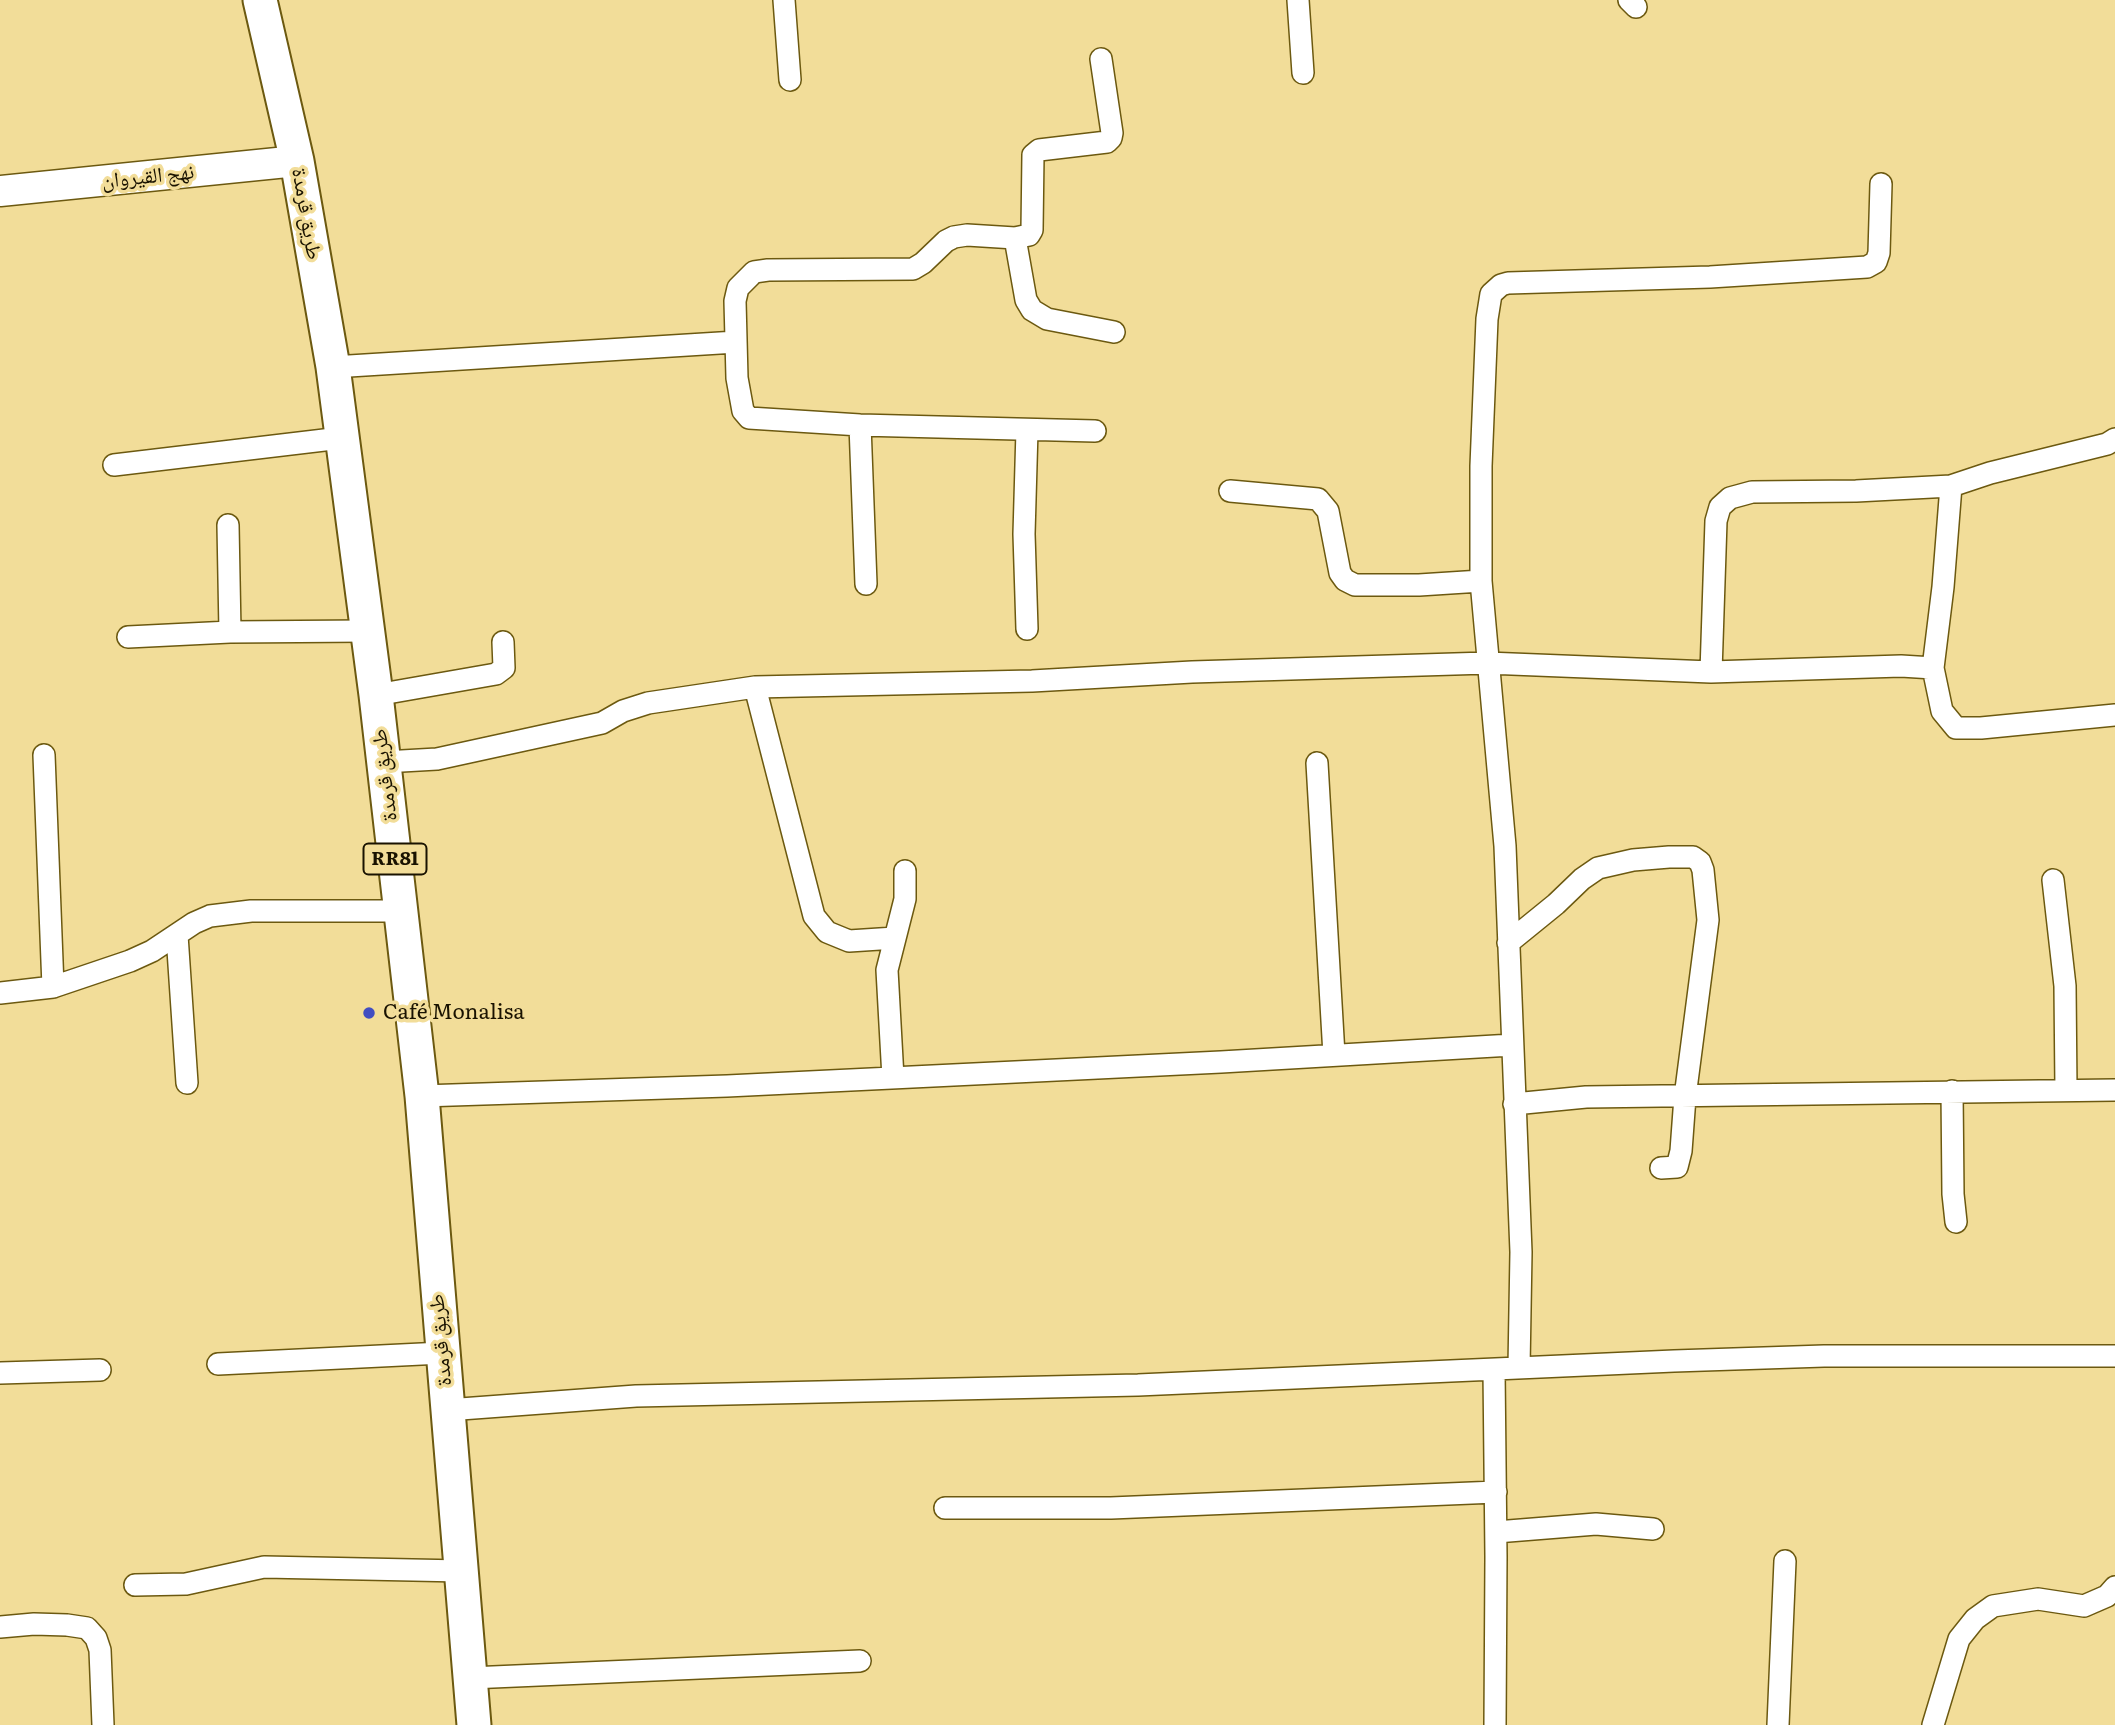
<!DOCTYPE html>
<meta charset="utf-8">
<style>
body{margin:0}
canvas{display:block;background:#f2dd99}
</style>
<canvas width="2115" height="1725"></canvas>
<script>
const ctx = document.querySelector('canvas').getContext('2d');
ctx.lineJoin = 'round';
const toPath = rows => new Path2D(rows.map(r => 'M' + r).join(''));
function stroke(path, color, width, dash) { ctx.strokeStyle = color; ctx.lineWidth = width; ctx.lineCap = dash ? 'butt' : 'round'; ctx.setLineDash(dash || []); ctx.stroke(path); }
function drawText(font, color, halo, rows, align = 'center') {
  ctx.font = font + ' Literata,"Noto Naskh Arabic",serif'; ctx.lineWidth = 7; ctx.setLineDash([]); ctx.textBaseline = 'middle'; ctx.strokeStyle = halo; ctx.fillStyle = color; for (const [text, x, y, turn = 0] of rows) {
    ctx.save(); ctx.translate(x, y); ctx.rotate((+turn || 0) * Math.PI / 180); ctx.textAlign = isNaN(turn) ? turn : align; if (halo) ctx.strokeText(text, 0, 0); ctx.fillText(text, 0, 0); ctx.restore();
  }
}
const street = toPath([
 [784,0,790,80],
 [1298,0,1303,73],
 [1629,0,1636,7],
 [1015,238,1026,300,1032,310,1047,319,1114,332],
 [333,367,736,342],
 [860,425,866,584],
 [1095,431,860,425,749,418,743,411,737,378,735,301,738,288,754,272,768,270,913,269,923,263,946,241,954,237,967,235,1015,238,1029,235,1032,230,1033,155,1039,150,1107,142,1111,138,1112,133,1101,59],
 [114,465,341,438],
 [1230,491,1318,499,1328,511,1340,573,1345,580,1355,585,1419,585,1481,581],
 [228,525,230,632],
 [1027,629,1024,534,1027,430],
 [128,637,230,632,367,631],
 [1933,668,1943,587,1951,486,1990,473,2107,444,2115,439],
 [1711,672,1716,521,1720,507,1730,498,1752,492,1856,491,1951,486],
 [755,687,814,916,827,932,849,941,895,938],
 [376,695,496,674,504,668,503,642],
 [44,755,53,987],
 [384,762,437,759,602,723,623,711,648,703,755,687,1032,681,1192,672,1487,663,1711,672,1901,666,1933,668,1942,711,1956,728,1981,728,2115,715],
 [1317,763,1334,1055],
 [2053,880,2065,986,2066,1090],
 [177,935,187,1083],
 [1508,943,1556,904,1582,879,1598,868,1633,860,1669,857,1693,857,1700,862,1703,870,1708,920,1685,1097,1681,1151,1677,1167,1661,1168],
 [0,993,53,987,130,961,152,951,194,923,210,916,251,911,401,911],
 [893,1078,887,970,905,899,905,871],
 [1952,1091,1953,1194,1956,1222],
 [422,1096,727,1086,1221,1062,1512,1045],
 [1514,1104,1586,1097,2115,1090],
 [218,1364,442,1353],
 [1519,1367,1521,1252,1505,846,1481,581,1481,466,1487,319,1491,294,1501,285,1508,283,1710,277,1867,267,1876,262,1879,253,1881,184],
 [1494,1370,1496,1557,1495,1725],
 [0,1373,100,1370],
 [447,1410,636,1396,1138,1385,1674,1361,1824,1356,2115,1356],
 [945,1508,1111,1508,1496,1492],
 [1496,1532,1596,1524,1653,1529],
 [135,1585,186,1584,264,1567,462,1571],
 [0,1627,34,1624,67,1625,87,1628,96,1638,100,1650,103,1725],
 [470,1678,860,1661],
 [1778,1725,1785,1561],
 [1933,1725,1959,1639,1975,1619,1993,1606,2038,1599,2084,1606,2107,1596,2115,1587]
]);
const secondary = toPath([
 [0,191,297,161]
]);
const primary = toPath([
 [260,0,297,161,333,367,376,695,422,1096,474,1725]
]);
const markers = [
 [369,1013,7,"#414dc1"]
];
const shields = [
 [395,859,63]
];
const shieldNames = [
 ["RR81",395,859]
];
const streetNames = [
 ["نهج القيروان",148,177,-6],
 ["طريق قرمدة",306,214,80],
 ["طريق قرمدة",385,775,-97],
 ["طريق قرمدة",441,1340,-95]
];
const poiNames = [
 ["Café Monalisa",383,1013]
];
stroke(street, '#6c5910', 24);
stroke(secondary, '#6c5910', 33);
stroke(primary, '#6c5910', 37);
stroke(street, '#fff', 21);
stroke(secondary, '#fff', 30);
stroke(primary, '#fff', 33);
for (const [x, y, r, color] of markers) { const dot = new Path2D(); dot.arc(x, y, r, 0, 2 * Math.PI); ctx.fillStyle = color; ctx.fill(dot); stroke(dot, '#f2dd99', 2.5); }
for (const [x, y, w] of shields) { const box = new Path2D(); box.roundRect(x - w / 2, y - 15.5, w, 31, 5); ctx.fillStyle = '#f2dd99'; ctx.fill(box); stroke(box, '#191200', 2); }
drawText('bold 19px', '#191200', null, shieldNames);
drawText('21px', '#191200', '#f2dd99', streetNames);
drawText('21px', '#191200', '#f2dd99', poiNames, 'left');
</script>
